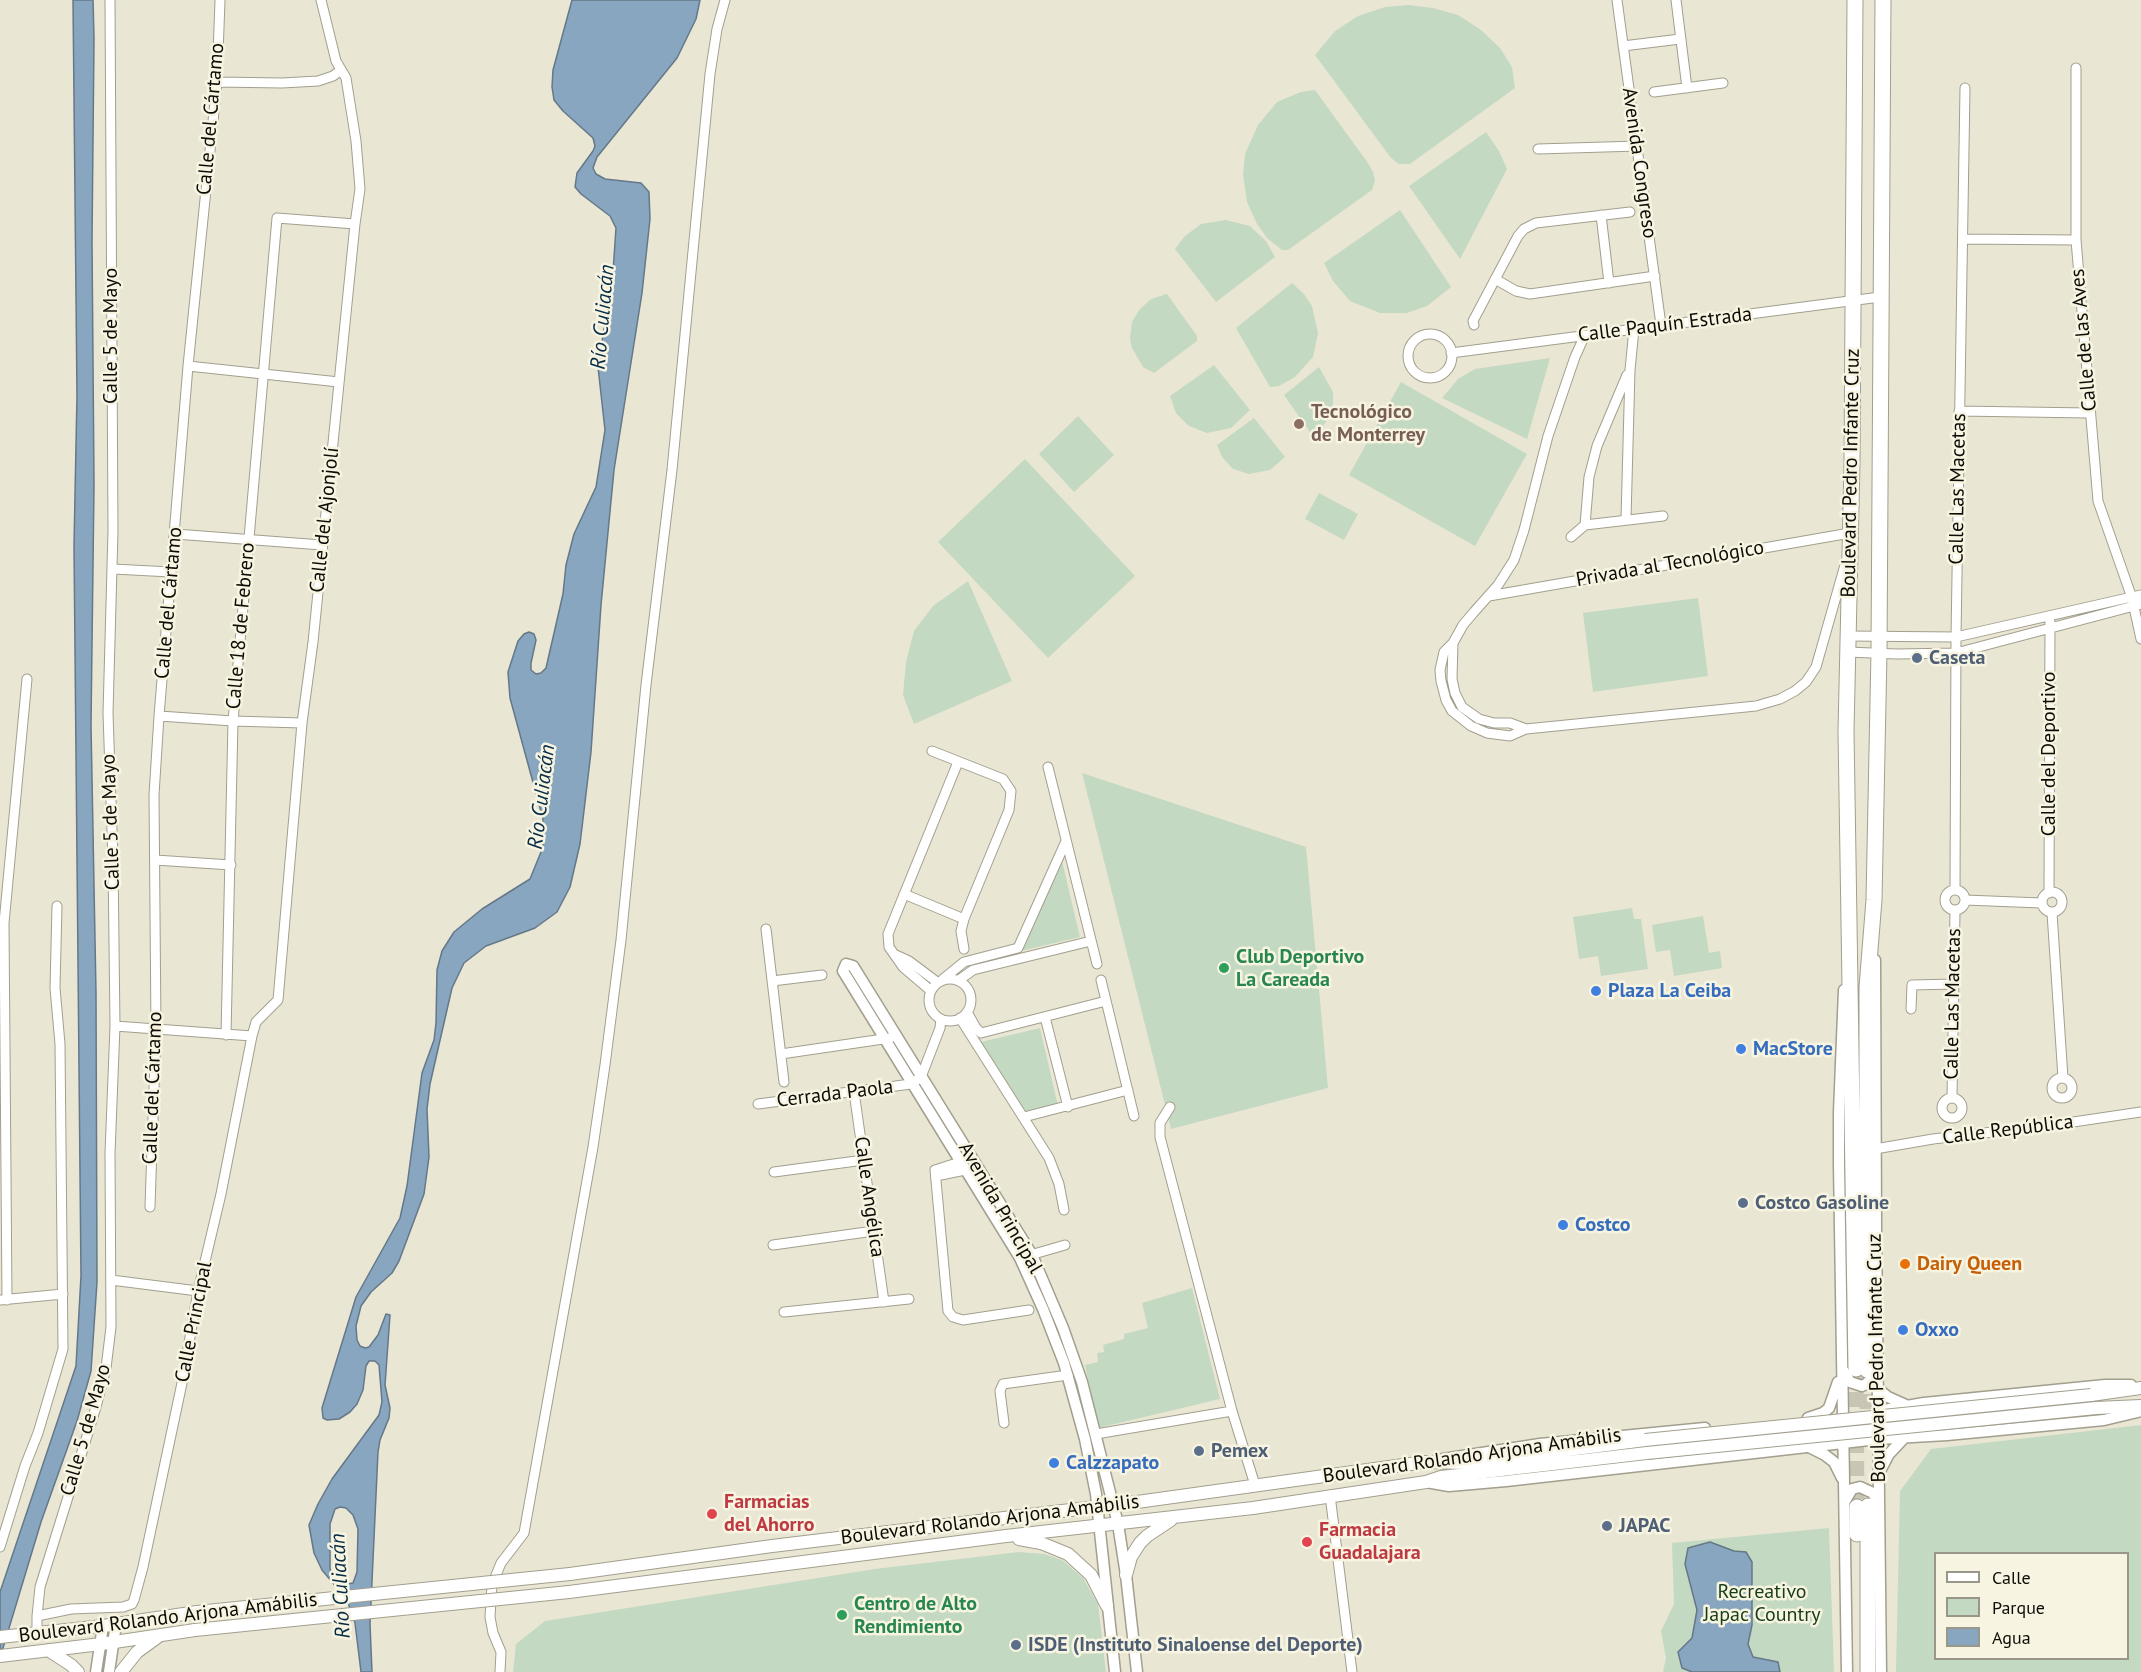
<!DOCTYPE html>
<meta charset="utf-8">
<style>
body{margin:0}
#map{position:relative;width:2141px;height:1672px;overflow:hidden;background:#eae6d4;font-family:"PT Sans",sans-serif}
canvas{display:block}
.legend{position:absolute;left:1934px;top:1552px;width:195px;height:108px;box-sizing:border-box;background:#f7f4e1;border:2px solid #999789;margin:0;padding:8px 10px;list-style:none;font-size:18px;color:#0d0b06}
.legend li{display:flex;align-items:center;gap:12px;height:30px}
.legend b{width:30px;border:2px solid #999789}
</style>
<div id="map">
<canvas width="2141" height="1672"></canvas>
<ul class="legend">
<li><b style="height:8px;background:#fff"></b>Calle</li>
<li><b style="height:16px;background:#c4d9c2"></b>Parque</li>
<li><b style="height:16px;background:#89a6c0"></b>Agua</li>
</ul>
</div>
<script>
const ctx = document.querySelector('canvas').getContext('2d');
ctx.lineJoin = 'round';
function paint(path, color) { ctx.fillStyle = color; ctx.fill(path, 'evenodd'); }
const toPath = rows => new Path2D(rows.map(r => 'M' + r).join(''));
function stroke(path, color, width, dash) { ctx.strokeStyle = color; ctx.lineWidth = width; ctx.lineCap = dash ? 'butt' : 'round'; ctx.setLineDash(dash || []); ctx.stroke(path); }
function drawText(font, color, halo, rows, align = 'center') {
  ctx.font = font + ' "PT Sans",sans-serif'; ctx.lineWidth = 5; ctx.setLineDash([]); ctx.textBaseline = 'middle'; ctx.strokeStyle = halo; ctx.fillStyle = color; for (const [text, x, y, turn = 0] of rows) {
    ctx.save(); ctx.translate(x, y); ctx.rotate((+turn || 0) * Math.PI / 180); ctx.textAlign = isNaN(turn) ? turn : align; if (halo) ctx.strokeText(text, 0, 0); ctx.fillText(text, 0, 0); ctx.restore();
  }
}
const green = toPath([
 [1409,5,1433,8,1458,15,1481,30,1500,48,1512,67,1515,88,1410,164,1399,164,1391,158,1315,55,1335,31,1358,16,1385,7],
 [1315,90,1368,163,1373,172,1375,181,1372,190,1288,250,1282,250,1267,238,1257,224,1247,202,1243,175,1245,154,1258,125,1277,102,1301,92],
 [1486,132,1499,151,1507,169,1460,259,1409,186],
 [1400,210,1451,287,1427,306,1407,313,1380,313,1350,301,1333,281,1324,263],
 [1226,220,1250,226,1266,241,1275,257,1216,302,1175,249,1184,237,1201,224],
 [1292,283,1304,294,1312,306,1318,333,1313,357,1295,377,1279,386,1270,387,1236,328],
 [1167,294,1197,336,1197,341,1154,373,1143,367,1132,348,1130,339,1132,322,1139,310,1151,299],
 [1550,358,1527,439,1442,398,1458,379,1475,369],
 [1214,365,1250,410,1231,428,1207,433,1189,426,1176,413,1170,396],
 [1319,367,1333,392,1333,408,1324,425,1312,435,1284,395],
 [1401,382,1527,454,1475,546,1349,475],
 [1078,416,1114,455,1074,492,1039,454],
 [1254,418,1285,457,1270,470,1249,474,1233,469,1222,457,1217,445],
 [1025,459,1135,576,1048,658,938,542],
 [1319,493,1358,514,1344,540,1305,519],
 [968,581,1012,681,914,724,903,695,906,662,914,631,933,606],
 [1698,598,1708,676,1593,692,1583,613],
 [1082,773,1306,847,1328,1088,1171,1129],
 [1062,861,1080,937,1021,951],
 [1632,908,1634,919,1641,919,1648,969,1601,976,1598,956,1579,959,1573,917],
 [1703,916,1709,953,1720,951,1722,968,1674,976,1670,950,1656,952,1652,925],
 [1040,1028,1058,1106,1023,1116,981,1042],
 [1192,1288,1220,1399,1098,1428,1085,1365,1098,1362,1097,1353,1104,1352,1103,1345,1124,1339,1124,1334,1148,1328,1142,1303],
 [2141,1425,2141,1672,1896,1672,1900,1491,1931,1449],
 [1936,1554,2128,1554,2128,1658,1936,1658],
 [1829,1528,1834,1672,1663,1672,1666,1658,1661,1631,1674,1604,1672,1543],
 [1019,1552,1044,1554,1062,1560,1083,1578,1098,1604,1106,1672,513,1672,516,1644,545,1621,875,1569]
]);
const water = toPath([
 [73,0,93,0,94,38,92,241,94,484,91,725,96,993,97,1282,91,1371,77,1421,41,1522,0,1658,0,1592,76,1366,81,1276,74,546,77,395,73,0],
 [572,0,700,0,696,19,677,58,597,157,593,168,596,174,605,179,641,183,649,192,650,219,642,293,614,470,601,605,591,752,580,844,570,887,557,912,535,928,486,946,464,963,452,988,430,1084,427,1109,429,1157,424,1194,399,1261,392,1273,371,1292,361,1306,356,1326,357,1340,360,1346,365,1348,369,1347,378,1335,386,1314,390,1315,385,1385,390,1408,389,1418,380,1440,378,1452,370,1624,372,1672,361,1672,355,1623,347,1600,322,1570,314,1553,309,1525,318,1504,332,1479,379,1415,382,1402,379,1365,375,1361,369,1361,366,1366,363,1390,357,1404,350,1412,339,1419,327,1420,323,1418,322,1408,356,1297,400,1218,407,1186,422,1073,434,1040,436,1023,437,970,442,951,454,932,482,909,530,879,543,847,543,819,510,698,508,672,518,641,524,634,529,632,534,634,536,640,531,663,531,670,536,674,541,673,546,668,563,594,566,565,574,534,596,487,605,430,598,367,613,272,616,228,610,216,581,194,575,187,577,173,593,151,595,146,593,138,563,111,554,100,552,87,553,70,572,0],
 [340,1507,346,1508,353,1515,358,1529,357,1572,353,1583,345,1584,338,1583,332,1578,330,1568,330,1524,335,1509,340,1507],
 [1710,1542,1734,1551,1746,1552,1752,1562,1752,1625,1748,1644,1753,1657,1778,1662,1780,1672,1692,1672,1682,1668,1678,1652,1692,1638,1697,1610,1685,1564,1688,1548,1710,1542]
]);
const trunkTunnel = toPath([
 [1856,1369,1857,1507],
 [1867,1371,1867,1431]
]);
const minor = toPath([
 [1617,0,1661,325],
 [1676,0,1687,88],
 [1623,46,1680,39],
 [2076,68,2076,240,2098,501,2132,598,2141,639],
 [217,82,282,83,318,81,333,76,341,70],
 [1654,92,1723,83],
 [1538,149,1638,146],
 [1601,215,1609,283],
 [1964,239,2076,240],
 [1495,279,1516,291,1530,294,1655,276],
 [1474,325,1473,321,1518,236,1524,229,1536,223,1630,212],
 '1408 356a22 22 0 1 1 44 0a22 22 0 1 1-44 0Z',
 [1585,335,1575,357,1548,436,1524,530,1514,560,1498,585,1474,612,1463,625,1453,643,1444,652,1440,670,1441,681,1446,700,1452,711,1471,726,1487,733,1510,736,1526,729,1756,706,1780,699,1795,691,1806,682,1816,667,1845,565],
 [1451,353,1880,297],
 [188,366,339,382],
 [1959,411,2089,413],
 [1626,519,1630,370,1634,329],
 [1585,525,1589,477,1597,446,1627,375],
 [1585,525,1663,516],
 [175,534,322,545],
 [1571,537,1585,525],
 [113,569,171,572],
 [1489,596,1850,533],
 [1847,636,1956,637,2141,595],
 [1453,643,1452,679,1455,693,1462,707,1479,719,1494,723,1510,723,1526,729],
 [1847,652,1897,654,1956,653,2141,604],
 [159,716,233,721,302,723],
 [932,751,1003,779,1011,791,1009,810,964,919,961,931,964,949],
 [1048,767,1097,964],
 [155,860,231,865],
 '1945 900a10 10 0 1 1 20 0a10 10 0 1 1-20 0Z',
 [1955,890,1956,637,1965,88],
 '2042 902a10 10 0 1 1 20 0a10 10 0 1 1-20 0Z',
 [2049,893,2050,622],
 [904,894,964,919],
 [1965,900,2041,903],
 [2052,913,2063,1078],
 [766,929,784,1082],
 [1018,948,1066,841],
 [896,955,909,961,937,982],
 '929 1000a21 21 0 1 1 42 0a21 21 0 1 1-42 0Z',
 [943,979,964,962,1018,948],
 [959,980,973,970,1091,941],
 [1101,980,1134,1116],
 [772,981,822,975],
 [930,990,903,967,889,947,888,934,958,762],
 [1911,1009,1912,985,1954,984],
 [967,1012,976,1028,981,1033],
 [1045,1017,1068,1107],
 [960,1018,1049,1158,1059,1184,1064,1210],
 [115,1026,252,1036],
 [981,1033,1106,1001],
 [226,1035,233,721,277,218,355,224],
 [781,1054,890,1038],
 '2052 1088a10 10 0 1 1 20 0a10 10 0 1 1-20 0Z',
 [854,1092,884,1302],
 '1942 1108a10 10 0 1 1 20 0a10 10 0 1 1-20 0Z',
 [1952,1098,1955,911],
 [758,1104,911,1084,921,1077,940,1028,941,1019],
 [1170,1107,1160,1123,1160,1137,1232,1411,1255,1485],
 [1024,1117,1128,1090],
 [1875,1149,1933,1139,2053,1125,2141,1112],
 [960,1162,935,1170,948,1311,953,1317,963,1320,1029,1310],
 [774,1172,864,1160],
 [936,1176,965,1170],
 [150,1207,156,1030,154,795,159,716,188,366,217,82,220,0],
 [773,1245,874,1231],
 [1020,1258,1065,1245],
 [111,1280,198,1291],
 [0,1300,63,1294],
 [7,1300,4,923,27,679],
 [784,1312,909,1299],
 [1004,1423,1000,1391,1003,1384,1068,1375],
 [1096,1434,1232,1411],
 [1330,1495,1352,1672],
 [0,1547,25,1466,38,1433,63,1349,60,1044,55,988,57,906],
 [37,1616,71,1609,123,1607,132,1604,134,1600,143,1567,182,1383,198,1291,221,1194,252,1036,256,1022,278,1000,302,723,313,642,355,224,360,189,356,141,346,78,336,61,321,0],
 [37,1633,37,1616,40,1587,96,1407,106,1368,111,1327,110,1153,115,1026,113,860,108,713,113,531,110,0],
 [500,1672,501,1652,493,1633,490,1617,492,1585,501,1563,524,1533,593,1147,605,1065,621,940,646,685,672,470,710,74,717,29,725,0]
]);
const tertiary = toPath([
 [1875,960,1876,1230,1881,1672],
 [1844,990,1839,1112,1839,1164,1847,1672],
 [1843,1370,1850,1382,1862,1386,1866,1384,1878,1372],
 [1877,1388,1888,1397,1908,1406],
 [1878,1411,1924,1403,2105,1385,2131,1385],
 [1808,1418,1823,1413,1829,1408,1838,1382],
 [1809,1447,1825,1455,1834,1462,1842,1478],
 [1443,1459,1540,1444,1705,1428],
 [1880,1471,1889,1454,1905,1437],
 [1426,1482,1449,1486,1506,1481,1878,1439,1947,1435,2104,1420,2141,1411],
 [1845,1501,1852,1489,1860,1487,1873,1493,1878,1502],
 [96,1672,103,1626],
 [109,1672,116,1624],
 [1115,1672,1096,1494,1085,1439,1064,1363,1043,1309,1020,1258,843,971,846,964,853,966,1032,1255,1063,1328,1082,1382,1118,1524,1126,1575,1137,1672]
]);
const secondary = toPath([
 [2091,1395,2141,1388],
 [2096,1408,2141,1406],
 [1019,1539,1041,1543,1068,1554,1091,1575,1107,1606],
 [570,1574,772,1546,1137,1502,1425,1462,1467,1463,1645,1440],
 [1126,1575,1131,1557,1140,1543,1147,1536,1171,1520],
 [569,1592,1006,1536,1253,1508,1426,1482,1441,1477,1647,1453],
 [0,1637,103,1626,197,1612],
 [48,1650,71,1665,78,1672],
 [0,1656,101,1644,195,1630],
 [121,1672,137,1652,159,1636]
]);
const trunk = toPath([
 [1855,0,1852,463,1846,731,1856,1369],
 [1867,1370,1867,987,1874,900,1879,652,1883,0],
 [1868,1506,1868,1672],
 [1857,1507,1857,1534]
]);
const secondaryBridge = toPath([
 [1645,1440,2091,1395],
 [1647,1453,2096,1408],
 [197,1612,570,1574],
 [195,1630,569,1592]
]);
const markers = [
 [1299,424,6,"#8d6e63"],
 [1917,658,6,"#5c6f8a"],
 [1224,968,6,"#2e9e5b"],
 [1596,991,6,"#3f7fe0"],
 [1741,1049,6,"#3f7fe0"],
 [1743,1203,6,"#5c6f8a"],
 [1563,1225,6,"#3f7fe0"],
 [1905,1264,6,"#e8710a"],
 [1903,1330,6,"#3f7fe0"],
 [1199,1451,6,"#5c6f8a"],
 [1054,1463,6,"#3f7fe0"],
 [712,1514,6,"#e0444e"],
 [1607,1526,6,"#5c6f8a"],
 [1307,1542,6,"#e0444e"],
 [842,1615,6,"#2e9e5b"],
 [1016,1645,6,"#5c6f8a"]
];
const streetNames = [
 ["Calle del Cártamo",211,119,-85],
 ["Avenida Congreso",1639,163,82],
 ["Calle Paquín Estrada",1665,325,-7],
 ["Calle 5 de Mayo",111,336,-90],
 ["Calle de las Aves",2084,340,-95],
 ["Boulevard Pedro Infante Cruz",1851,473,-89],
 ["Calle Las Macetas",1958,489,-89],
 ["Calle del Ajonjolí",325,520,-84],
 ["Privada al Tecnológico",1670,564,-10],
 ["Calle del Cártamo",169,603,-85],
 ["Calle 18 de Febrero",241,626,-85],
 ["Calle del Deportivo",2049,754,-90],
 ["Calle 5 de Mayo",111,822,-92],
 ["Calle Las Macetas",1953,1004,-89],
 ["Calle del Cártamo",153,1088,-88],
 ["Cerrada Paola",835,1094,-7],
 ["Calle República",2008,1130,-7],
 ["Calle Angélica",869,1197,82],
 ["Avenida Principal",1000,1208,60],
 ["Calle Principal",194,1322,-79],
 ["Boulevard Pedro Infante Cruz",1877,1358,-91],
 ["Calle 5 de Mayo",86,1430,-74],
 ["Boulevard Rolando Arjona Amábilis",1472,1456,-8],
 ["Boulevard Rolando Arjona Amábilis",990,1520,-7],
 ["Boulevard Rolando Arjona Amábilis",168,1618,-7]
];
const educationNames = [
 ["Tecnológico",1311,412],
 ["de Monterrey",1311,435]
];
const serviceNames = [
 ["Caseta",1929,658],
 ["Costco Gasoline",1755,1203],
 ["Pemex",1211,1451],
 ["JAPAC",1619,1526],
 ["ISDE (Instituto Sinaloense del Deporte)",1028,1645]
];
const leisureNames = [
 ["Club Deportivo",1236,957],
 ["La Careada",1236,980],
 ["Centro de Alto",854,1604],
 ["Rendimiento",854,1627]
];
const shopNames = [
 ["Plaza La Ceiba",1608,991],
 ["MacStore",1753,1049],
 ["Costco",1575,1225],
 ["Oxxo",1915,1330],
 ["Calzzapato",1066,1463]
];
const foodNames = [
 ["Dairy Queen",1917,1264]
];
const healthNames = [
 ["Farmacias",724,1502],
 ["del Ahorro",724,1525],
 ["Farmacia",1319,1530],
 ["Guadalajara",1319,1553]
];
const parkNames = [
 ["Recreativo",1762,1592],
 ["Japac Country",1762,1615]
];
const waterNames = [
 ["Río Culiacán",603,317,-85],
 ["Río Culiacán",542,797,-83],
 ["Río Culiacán",341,1586,-93]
];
paint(green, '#c4d9c2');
paint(water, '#89a6c0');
stroke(water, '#647888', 1.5);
stroke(trunkTunnel, '#c9c5b5', 15, [15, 8]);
stroke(minor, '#a39f8e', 11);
stroke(tertiary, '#a39f8e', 13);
stroke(secondary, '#a39f8e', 14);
stroke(trunk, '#a39f8e', 17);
stroke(minor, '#fff', 9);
stroke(tertiary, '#fff', 10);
stroke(secondary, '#fff', 12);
stroke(trunk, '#fff', 15);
stroke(secondaryBridge, '#a39f8e', 14, []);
stroke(secondaryBridge, '#fff', 12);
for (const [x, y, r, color] of markers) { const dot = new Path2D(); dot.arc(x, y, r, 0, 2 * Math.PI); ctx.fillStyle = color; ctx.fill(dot); stroke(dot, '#f7f4e1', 2); }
drawText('20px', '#0d0b06', '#f7f4e1', streetNames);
drawText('bold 20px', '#785e54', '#f7f4e1', educationNames, 'left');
drawText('bold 20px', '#4e5e75', '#f7f4e1', serviceNames, 'left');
drawText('bold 20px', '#27864d', '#f7f4e1', leisureNames, 'left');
drawText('bold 20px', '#366cbe', '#f7f4e1', shopNames, 'left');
drawText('bold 20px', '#c56008', '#f7f4e1', foodNames, 'left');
drawText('bold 20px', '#be3a42', '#f7f4e1', healthNames, 'left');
drawText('20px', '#153d16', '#f7f4e1', parkNames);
drawText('italic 21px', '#062c47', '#f7f4e1', waterNames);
</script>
